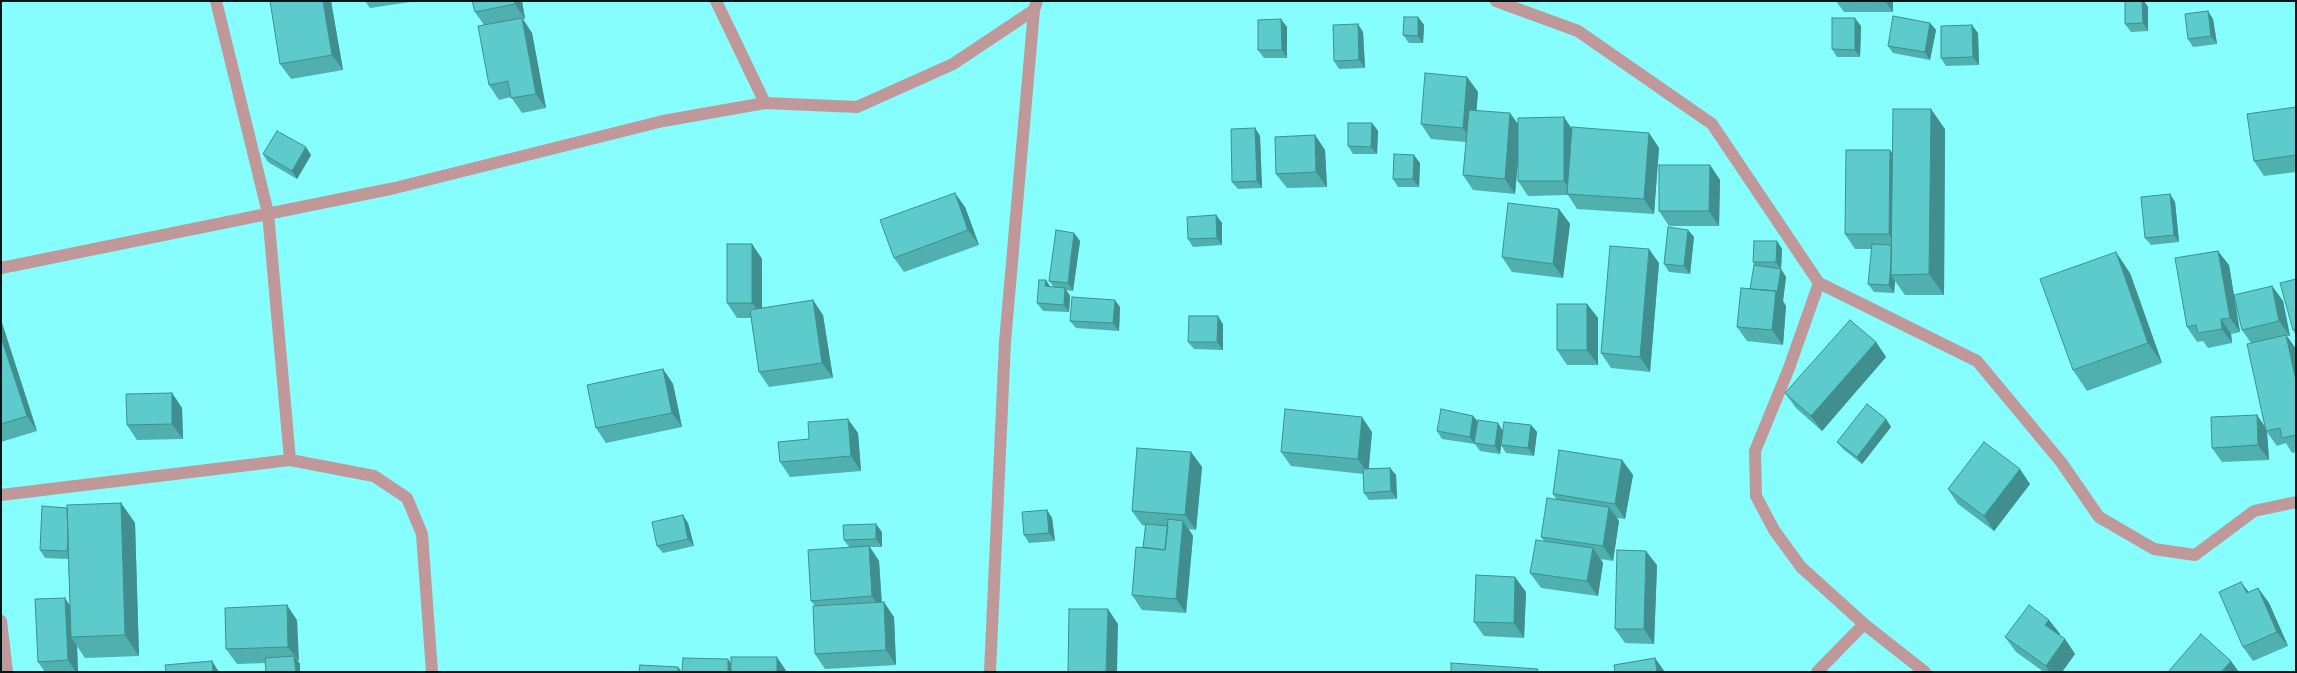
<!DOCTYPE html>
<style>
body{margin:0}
#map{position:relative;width:2297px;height:673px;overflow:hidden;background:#85fefd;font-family:"IBM Plex Sans",sans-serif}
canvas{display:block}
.frame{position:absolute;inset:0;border:2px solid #001717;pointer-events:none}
</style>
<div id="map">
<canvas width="2297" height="673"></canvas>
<div class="frame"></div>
</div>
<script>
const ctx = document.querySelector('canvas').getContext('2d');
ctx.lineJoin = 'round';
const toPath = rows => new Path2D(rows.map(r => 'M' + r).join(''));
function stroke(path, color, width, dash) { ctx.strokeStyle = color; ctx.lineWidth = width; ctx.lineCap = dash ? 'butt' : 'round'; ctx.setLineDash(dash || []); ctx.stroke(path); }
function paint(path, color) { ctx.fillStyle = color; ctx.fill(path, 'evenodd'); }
const minor = toPath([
 [216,1,268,213,290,460],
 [716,1,765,103],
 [1496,1,1578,31,1712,124,1819,283,1977,361,2061,462,2099,517,2154,549,2195,555,2254,511,2296,502],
 [1,268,395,188,663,121,765,103,857,107,953,64,1034,10],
 [1819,283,1789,368,1755,451,1756,496,1774,530,1801,567,1864,624,1925,672],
 [1,495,290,460,374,476,407,498,422,534,432,672],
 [1,621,7,672],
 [990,672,1005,342,1034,10,1037,1],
 [1817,672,1864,624]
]);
const wall = toPath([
 [331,1,343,70,291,79,280,64],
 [365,1,417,1,370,8],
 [522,1,525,19,523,19,532,33,546,108,522,113,511,97,499,100,489,85,484,25,475,12],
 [1650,1,1671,1,1671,2,1651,1],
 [1836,1,1893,1,1893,12,1844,12],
 [2125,1,2144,1,2148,7,2148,31,2131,32,2125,24],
 [1418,17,1424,25,1423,43,1409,43,1403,35],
 [2213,19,2217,44,2193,47,2188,39],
 [1930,23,1936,30,1930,60,1893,53,1888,46],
 [1861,26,1860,57,1837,57,1832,49],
 [1287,27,1287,58,1264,58,1258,50],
 [1363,32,1365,68,1339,69,1334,61],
 [1978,33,1979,65,1946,66,1941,58],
 [1467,77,1478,92,1476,110,1518,124,1572,129,1649,133,1659,148,1654,214,1577,209,1568,195,1528,196,1518,181,1518,159,1515,194,1473,190,1463,175,1466,142,1431,139,1421,124],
 [2296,107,2296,172,2264,176,2254,161],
 [1372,123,1378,131,1377,154,1353,154,1348,146],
 [1255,128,1260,136,1262,188,1238,189,1232,182],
 [1945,129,1944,295,1905,295,1895,281,1894,293,1874,292,1868,284,1872,249,1855,249,1845,234,1892,153],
 [1315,135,1325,150,1327,187,1287,188,1276,174],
 [263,154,311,155,297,179,268,162],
 [1420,163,1419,187,1398,187,1393,179],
 [1710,165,1720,180,1719,226,1669,226,1659,211],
 [2170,194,2175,202,2179,242,2151,245,2145,238],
 [965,207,979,245,904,272,894,258],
 [1559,209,1570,224,1563,278,1512,272,1502,257],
 [1216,215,1222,223,1222,245,1193,247,1188,239],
 [1688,230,1694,237,1690,274,1669,272,1664,264],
 [1074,233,1080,241,1073,291,1066,290,1070,296,1069,312,1043,311,1037,303,1046,280,1050,287,1054,287,1049,281],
 [1777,241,1782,249,1781,269,1786,277,1783,301,1786,306,1783,345,1747,341,1737,327,1750,289,1755,265,1753,262],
 [752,244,762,259,762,308,823,315,833,378,769,387,759,372,751,318,737,318,727,303],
 [1659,263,1650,372,1611,368,1601,353],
 [2229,265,2240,332,2231,334,2232,343,2208,348,2203,341,2197,342,2187,327],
 [2130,273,2162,363,2087,391,2073,370],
 [2296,279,2296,335,2293,330],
 [2272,286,2283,301,2290,336,2287,336,2296,349,2296,452,2292,453,2286,443,2277,446,2267,432,2269,460,2222,462,2212,448,2257,415,2265,427,2251,343,2242,330],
 [1587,304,1598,318,1598,365,1567,365,1557,350],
 [1120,307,1119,331,1076,328,1070,321],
 [1,320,37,431,1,442],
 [1223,324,1223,350,1194,349,1188,342],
 [1876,342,1886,357,1822,431,1796,408,1785,393],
 [663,369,673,384,682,427,606,443,596,428],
 [172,393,182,408,183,439,137,440,127,425],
 [1473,416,1478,422,1503,430,1531,425,1537,432,1534,456,1506,453,1501,445,1500,454,1480,451,1475,444,1442,439,1437,431],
 [1886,419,1891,427,1862,464,1843,449,1837,442],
 [1372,432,1369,468,1390,468,1396,475,1397,499,1369,500,1364,493,1363,474,1291,466,1281,452],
 [858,433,861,471,790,477,780,462,809,439],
 [1191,452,1202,467,1196,530,1189,529,1193,536,1186,613,1142,610,1132,595,1143,547,1145,526,1142,525,1132,511],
 [1622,460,1633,475,1625,519,1617,518,1619,521,1613,561,1601,559,1603,563,1598,596,1541,588,1530,573,1544,541,1541,537,1556,499,1553,494],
 [2030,484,1994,531,1958,504,1948,489],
 [121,503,135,523,139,656,85,658,77,646,78,672,45,672,38,662,70,605,68,559,45,558,40,550,67,508],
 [1047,510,1052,518,1055,541,1029,543,1024,535],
 [688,523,694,546,663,553,657,546],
 [882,532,882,547,870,547,879,561,882,602,894,617,896,665,825,669,815,654,815,606,811,601,849,547,844,540],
 [1657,565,1654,644,1625,643,1615,629],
 [2258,588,2269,603,2288,646,2253,661,2243,647,2249,593],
 [1526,592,1524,638,1484,636,1474,622],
 [297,620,298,661,300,664,300,672,266,672,265,663,237,664,226,649],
 [2049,620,2060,634,2059,635,2065,639,2075,654,2062,672,2044,672,2016,652,2005,637]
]);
const shadedWall = toPath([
 [323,1,331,1,343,70,332,55],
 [514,1,522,1,525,19,515,4],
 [1885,1,1893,1,1893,12],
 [2142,1,2144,1,2148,7,2148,31,2143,23],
 [2208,11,2213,19,2217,44,2211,36],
 [1418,17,1424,25,1423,43,1418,36],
 [522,18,532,33,546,108,536,94],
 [1855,18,1861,26,1860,57,1855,50],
 [1281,19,1287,27,1287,58,1282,50],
 [1930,23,1936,30,1930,60,1925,52],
 [1358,24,1363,32,1365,68,1359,60],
 [1972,25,1978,33,1979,65,1973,57],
 [1467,77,1478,92,1474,143,1463,128],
 [1931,109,1945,129,1944,295,1929,274],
 [1510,113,1521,128,1515,194,1505,179],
 [1564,117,1574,132,1574,195,1564,181],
 [1372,123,1378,131,1377,154,1371,147],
 [1255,128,1260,136,1262,188,1257,181],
 [1649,133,1659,148,1654,214,1644,199],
 [1315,135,1325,150,1327,187,1316,172],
 [306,147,311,155,297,179,292,171],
 [1890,150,1900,165,1899,249,1889,234],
 [1414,155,1420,163,1419,187,1413,179],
 [1710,165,1720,180,1719,226,1709,211],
 [955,193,965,207,979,245,968,230],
 [2170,194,2175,202,2179,242,2174,235],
 [1559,209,1570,224,1563,278,1553,264],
 [1216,215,1222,223,1222,245,1217,238],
 [1688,230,1694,237,1690,274,1684,266],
 [1074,233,1080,241,1073,291,1068,283],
 [1777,241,1782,249,1781,269,1786,277,1783,301,1786,306,1783,345,1772,330,1776,291,1781,270,1776,262],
 [752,244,762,259,762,317,752,303],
 [1893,245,1891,275,1895,281,1894,293,1889,285],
 [1649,249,1659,263,1650,372,1640,357],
 [2218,251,2229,265,2240,332,2230,318],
 [2116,252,2130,273,2162,363,2148,343],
 [1046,280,1051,288,1045,286],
 [2272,286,2283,301,2290,336,2279,321],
 [1065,288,1070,296,1069,312,1064,305],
 [813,300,823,315,833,378,822,363],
 [1115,300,1120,307,1119,331,1113,323],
 [1587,304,1598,318,1598,365,1587,350],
 [1218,316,1223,324,1223,350,1217,342],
 [2221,319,2231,334,2232,343,2222,329],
 [1,320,37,431,27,416,1,337],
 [2286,335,2296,349,2296,381],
 [1876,342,1886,357,1822,431,1811,416],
 [663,369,673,384,682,427,672,413],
 [172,393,182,408,183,439,172,424],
 [2257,415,2267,430,2266,431,2267,432,2269,460,2258,445],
 [1473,416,1479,423,1474,443,1475,445,1470,437],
 [1362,417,1372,432,1368,474,1358,459],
 [848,419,858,433,861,471,851,456],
 [1886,419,1891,427,1862,464,1857,457],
 [1498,423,1503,431,1500,454,1495,446],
 [1531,425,1537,432,1534,456,1528,448],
 [1191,452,1202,467,1196,530,1185,515],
 [1622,460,1633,475,1625,519,1615,504],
 [1390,468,1396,475,1397,499,1391,491],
 [2020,469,2030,484,1994,531,1984,516],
 [121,503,135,523,139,656,125,635],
 [1609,507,1619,521,1613,561,1603,546],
 [1047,510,1052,518,1055,541,1049,533],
 [683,515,688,523,694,546,688,539],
 [1183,521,1193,536,1186,613,1176,599],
 [876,524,882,532,882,547,876,539],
 [869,546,879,561,882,611,872,596],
 [1593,548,1603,563,1598,596,1587,581],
 [1646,551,1657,565,1654,644,1644,629],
 [1515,577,1526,592,1524,638,1514,623],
 [2241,582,2252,596,2247,593],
 [2258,588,2269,603,2288,646,2277,632],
 [65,598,75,613,71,637,77,646,78,672,76,672,68,660],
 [884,602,894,617,896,665,886,650],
 [287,605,297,620,299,661,288,647],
 [1108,609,1118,624,1117,672,1106,672],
 [2049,620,2060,634,2056,640,2045,625],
 [2065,639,2075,654,2062,672,2050,672,2046,666],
 [294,656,300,664,300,672,296,672],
 [777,657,787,672,777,672],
 [1655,658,1665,672,1657,672],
 [728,659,737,672,728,672],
 [212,661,219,672,213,672],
 [2231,661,2239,672,2221,672],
 [678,667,682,672,678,672]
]);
const building = toPath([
 [270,1,323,1,332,55,280,64,270,1],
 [472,1,514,1,515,4,475,12,472,1],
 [2125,1,2142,1,2143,23,2125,24,2125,1],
 [2208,11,2211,36,2188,39,2185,14,2208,11],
 [1893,16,1930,23,1925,52,1888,46,1893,16],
 [1404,17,1418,17,1418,36,1403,35,1404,17],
 [522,18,536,94,511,98,508,81,489,85,478,26,522,18],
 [1832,18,1855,18,1855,50,1832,49,1832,18],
 [1281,19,1282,50,1258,50,1258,20,1281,19],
 [1358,24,1359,60,1334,61,1333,25,1358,24],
 [1972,25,1973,57,1941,58,1941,26,1972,25],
 [1425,73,1467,77,1463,128,1421,124,1425,73],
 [2296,107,2296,155,2254,161,2247,114,2296,107],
 [1893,109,1931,109,1929,274,1891,275,1893,109],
 [1469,110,1510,113,1505,179,1463,175,1469,110],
 [1564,117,1564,181,1518,181,1518,118,1564,117],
 [1348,123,1372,123,1371,147,1348,146,1348,123],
 [1572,127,1649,133,1644,199,1567,194,1572,127],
 [1255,128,1257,181,1232,182,1231,129,1255,128],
 [277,131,306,147,292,171,263,154,277,131],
 [1315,135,1316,172,1276,174,1275,137,1315,135],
 [1846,150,1890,150,1889,234,1845,234,1846,150],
 [1394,154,1414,155,1413,179,1393,179,1394,154],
 [1659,165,1710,165,1709,211,1659,211,1659,165],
 [955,193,968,230,894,258,880,220,955,193],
 [2170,194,2174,235,2145,238,2141,197,2170,194],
 [1508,203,1559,209,1553,264,1502,257,1508,203],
 [1216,215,1217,238,1188,239,1187,217,1216,215],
 [1668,227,1688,230,1684,266,1664,264,1668,227],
 [1056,230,1074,233,1068,283,1049,281,1056,230],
 [1754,241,1777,241,1776,262,1753,262,1754,241],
 [727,244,752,244,752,303,727,303,727,244],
 [1872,244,1891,245,1891,263,1889,285,1868,284,1872,244],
 [1610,246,1649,249,1640,357,1601,353,1610,246],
 [2218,251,2230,318,2221,319,2222,329,2198,333,2196,325,2187,327,2175,258,2218,251],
 [2116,252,2148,343,2073,370,2040,279,2116,252],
 [1754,265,1781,269,1777,293,1776,291,1750,289,1754,265],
 [2296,279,2296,329,2293,330,2280,283,2296,279],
 [1039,280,1046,280,1045,286,1065,288,1064,305,1037,303,1039,280],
 [2272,286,2279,321,2242,330,2234,295,2272,286],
 [1741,288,1776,291,1772,330,1737,327,1741,288],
 [1072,297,1115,300,1113,323,1070,321,1072,297],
 [813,300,822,363,759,372,750,310,813,300],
 [1557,304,1587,304,1587,350,1557,350,1557,304],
 [1189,316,1218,316,1217,342,1188,342,1189,316],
 [1850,320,1876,342,1811,416,1785,393,1850,320],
 [2286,335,2296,381,2296,435,2282,438,2280,428,2266,431,2247,344,2286,335],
 [1,337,27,416,1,424,1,337],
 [663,369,672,413,596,428,587,385,663,369],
 [172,393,172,424,127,425,126,394,172,393],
 [1867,404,1886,419,1857,457,1837,442,1867,404],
 [1285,409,1362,417,1358,459,1281,452,1285,409],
 [1441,409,1473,416,1470,437,1437,431,1441,409],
 [2257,415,2258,445,2212,448,2211,417,2257,415],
 [848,419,851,456,780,462,778,442,809,439,808,422,848,419],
 [1478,420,1498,423,1495,446,1474,443,1478,420],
 [1504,422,1531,425,1528,448,1501,445,1504,422],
 [1984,442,2020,469,1984,516,1948,489,1984,442],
 [1137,448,1191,452,1185,515,1132,511,1137,448],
 [1559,450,1622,460,1615,504,1553,494,1559,450],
 [1390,468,1391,491,1364,493,1363,469,1390,468],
 [1547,498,1609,507,1603,546,1541,537,1547,498],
 [121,503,125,635,71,637,67,505,121,503],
 [42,506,67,508,68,539,67,551,40,550,42,506],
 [1047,510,1049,533,1024,535,1022,512,1047,510],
 [683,515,688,539,657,546,652,522,683,515],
 [1168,519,1183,521,1176,599,1132,595,1136,547,1165,550,1168,519],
 [876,524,876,539,844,540,843,525,876,524],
 [1146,524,1168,526,1165,550,1143,547,1146,524],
 [1536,540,1593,548,1587,581,1530,573,1536,540],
 [869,546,872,596,811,601,808,550,869,546],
 [1617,550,1646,551,1644,629,1615,629,1617,550],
 [1476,575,1515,577,1514,623,1474,622,1476,575],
 [2241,582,2247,593,2258,588,2277,632,2243,647,2219,592,2241,582],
 [65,598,68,660,38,662,35,599,65,598],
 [884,602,886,650,815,654,813,606,884,602],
 [287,605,288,647,226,649,225,608,287,605],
 [2029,605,2049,620,2045,625,2065,639,2046,666,2005,637,2029,605],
 [1069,609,1108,609,1106,672,1068,672,1069,609],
 [2201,634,2231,661,2221,672,2168,672,2201,634],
 [294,656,296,672,266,672,265,658,294,656],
 [731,657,777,657,777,672,731,672,731,657],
 [683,658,728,659,728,672,682,672,683,658],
 [1655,658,1657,672,1615,672,1614,665,1655,658],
 [212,661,213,672,166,672,165,665,212,661],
 [1451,663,1538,669,1537,672,1451,672,1451,663],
 [640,665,678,667,678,672,639,672,640,665]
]);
stroke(minor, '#c09899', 12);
paint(wall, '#50afaf');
paint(shadedWall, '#418e8e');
paint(building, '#5dcbcb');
stroke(building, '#418e8e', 1);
</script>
